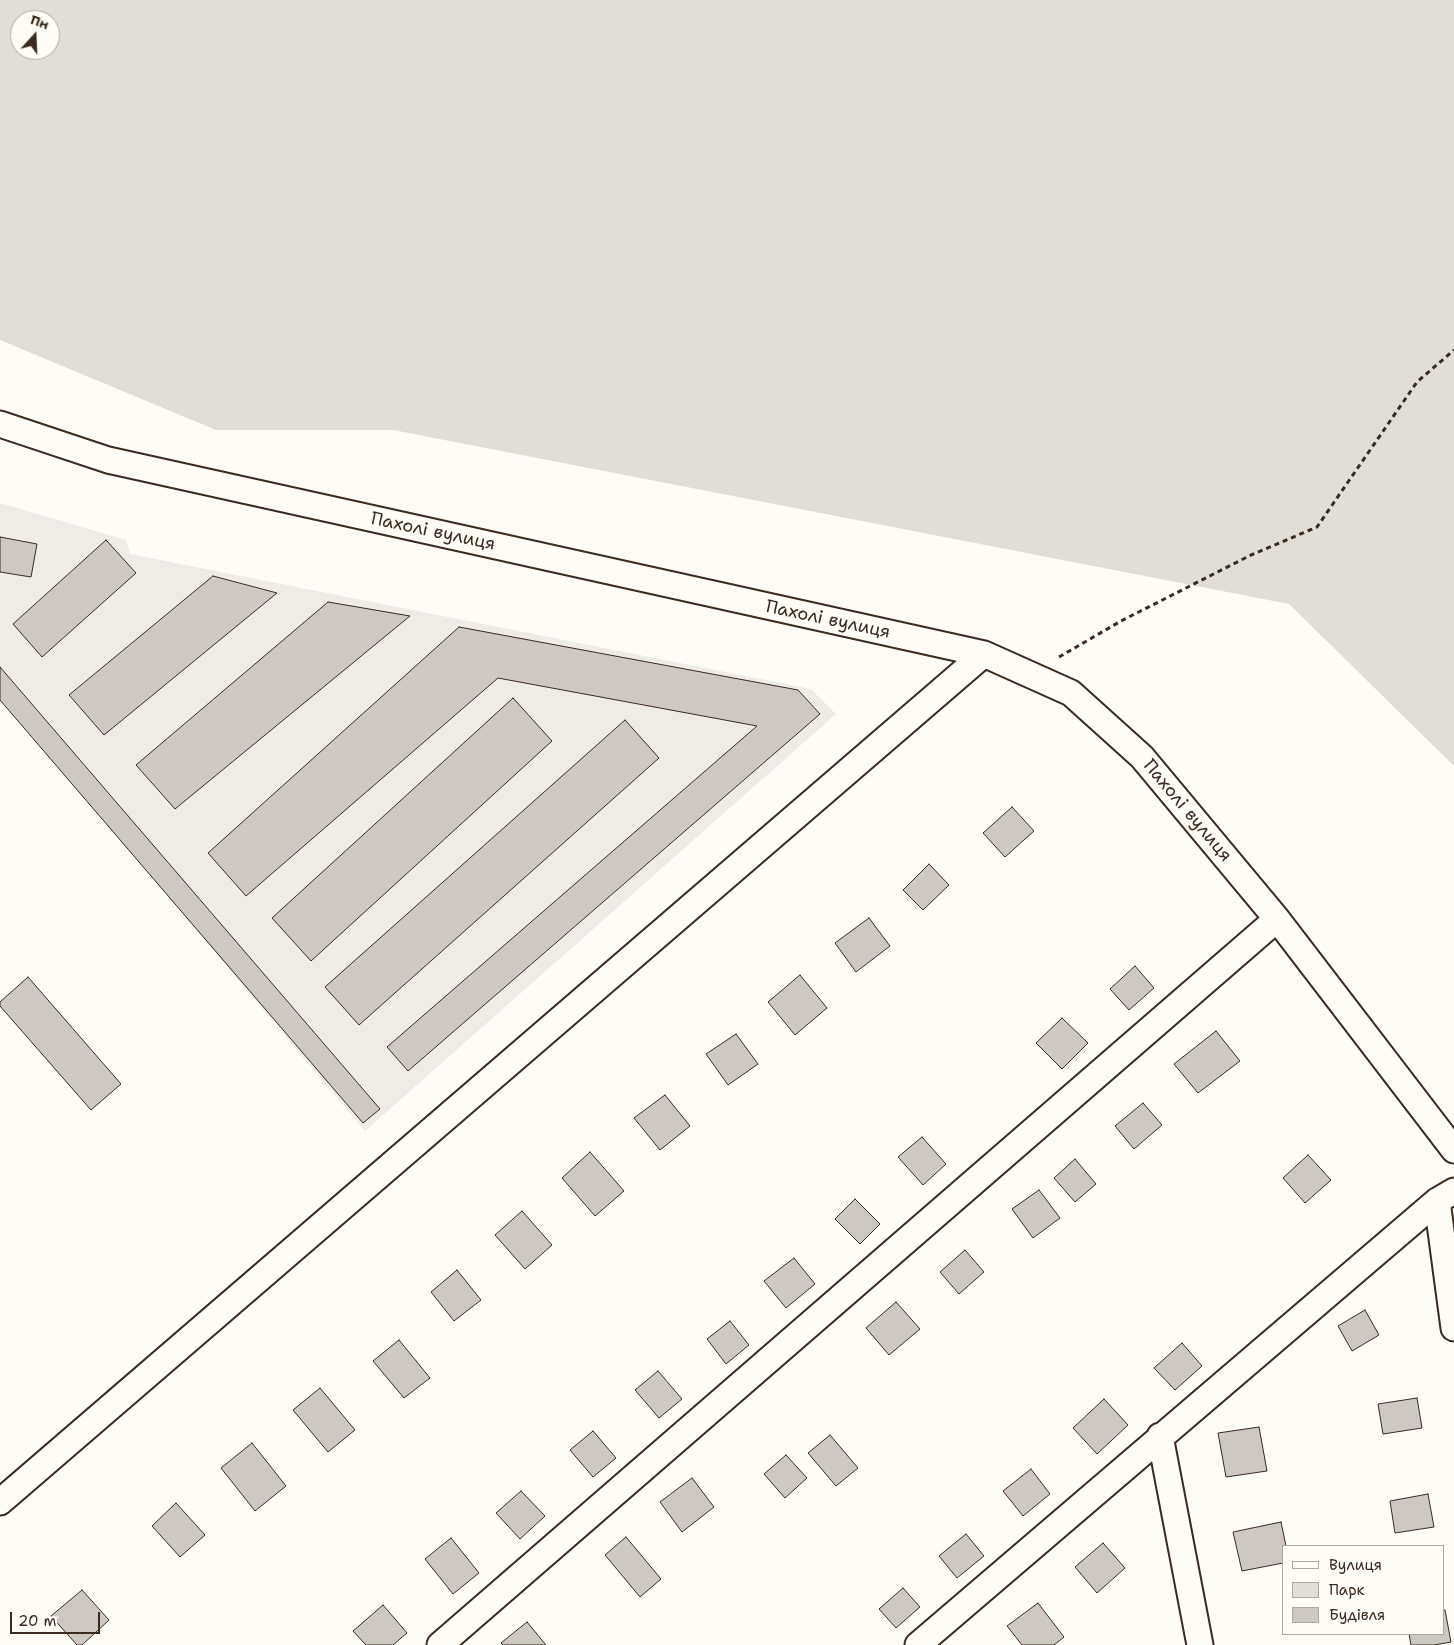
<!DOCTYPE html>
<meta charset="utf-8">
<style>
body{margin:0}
#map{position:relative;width:1454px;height:1645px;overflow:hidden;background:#fdfcf7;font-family:"Shantell Sans",sans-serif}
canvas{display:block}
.legend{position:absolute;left:1282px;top:1545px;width:162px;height:90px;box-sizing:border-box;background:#fdfcf7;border:1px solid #afa8a0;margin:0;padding:6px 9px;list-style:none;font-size:15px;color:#3b2a1e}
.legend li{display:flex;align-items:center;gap:10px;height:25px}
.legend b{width:25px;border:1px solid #afa8a0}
.north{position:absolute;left:10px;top:10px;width:50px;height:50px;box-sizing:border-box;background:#fdfcf7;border:1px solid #afa8a0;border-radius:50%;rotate:20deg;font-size:14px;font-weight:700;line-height:20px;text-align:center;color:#3b2a1e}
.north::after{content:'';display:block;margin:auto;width:18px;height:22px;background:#3b2a1e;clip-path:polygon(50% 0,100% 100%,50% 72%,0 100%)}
.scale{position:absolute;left:10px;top:1612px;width:90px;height:22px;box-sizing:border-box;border:2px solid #3b2a1e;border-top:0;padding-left:6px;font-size:15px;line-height:18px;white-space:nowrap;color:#3b2a1e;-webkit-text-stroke:4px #fdfcf7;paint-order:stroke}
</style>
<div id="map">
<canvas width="1454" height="1645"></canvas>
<ul class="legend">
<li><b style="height:6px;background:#fdfcf7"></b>Вулиця</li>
<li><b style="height:14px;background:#e1ded7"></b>Парк</li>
<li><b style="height:14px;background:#cdc8c2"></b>Будівля</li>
</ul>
<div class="north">Пн</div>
<div class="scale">20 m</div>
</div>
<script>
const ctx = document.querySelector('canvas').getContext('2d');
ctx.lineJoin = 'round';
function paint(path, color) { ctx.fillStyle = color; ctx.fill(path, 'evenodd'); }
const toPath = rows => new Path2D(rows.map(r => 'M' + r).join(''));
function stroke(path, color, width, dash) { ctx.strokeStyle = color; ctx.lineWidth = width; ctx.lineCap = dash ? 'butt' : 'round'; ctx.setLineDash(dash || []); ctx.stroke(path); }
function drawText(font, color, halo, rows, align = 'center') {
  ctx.font = font + ' "Shantell Sans",sans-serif'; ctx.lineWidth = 4; ctx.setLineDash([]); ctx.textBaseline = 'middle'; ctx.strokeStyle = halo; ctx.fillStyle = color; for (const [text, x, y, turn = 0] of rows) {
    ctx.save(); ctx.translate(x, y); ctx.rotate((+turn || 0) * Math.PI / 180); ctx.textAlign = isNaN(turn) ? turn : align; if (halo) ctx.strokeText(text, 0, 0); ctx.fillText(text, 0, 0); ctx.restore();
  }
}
const built = toPath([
 [0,503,126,540,130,554,811,689,836,714,365,1131,0,697]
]);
const green = toPath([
 [0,0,1454,0,1454,766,1289,604,393,430,216,430,0,340],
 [20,20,50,20,50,50,20,50]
]);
const building = toPath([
 [0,537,37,544,31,577,0,572,0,537],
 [106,540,136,573,42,657,13,624,106,540],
 [213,576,277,593,104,735,69,695,213,576],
 [328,602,410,616,175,809,136,765,328,602],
 [459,627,798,690,820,714,408,1071,387,1047,757,726,498,678,246,896,208,853,459,627],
 [0,667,380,1109,363,1123,0,700,0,667],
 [513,698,552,741,311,961,272,918,513,698],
 [625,720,659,758,359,1025,325,987,625,720],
 [1012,807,1034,831,1005,857,983,833,1012,807],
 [929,864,949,885,923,910,903,890,929,864],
 [869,918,890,946,856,972,835,943,869,918],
 [1135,966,1154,988,1129,1010,1110,989,1135,966],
 [800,975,827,1008,795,1035,768,1002,800,975],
 [28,977,121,1084,91,1110,0,1006,0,1002,28,977],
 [1062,1018,1088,1043,1062,1069,1036,1043,1062,1018],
 [1216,1031,1240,1061,1198,1093,1174,1064,1216,1031],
 [736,1034,758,1064,728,1085,706,1054,736,1034],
 [665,1095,690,1126,660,1150,634,1118,665,1095],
 [1143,1103,1162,1125,1134,1149,1115,1126,1143,1103],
 [922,1137,946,1164,923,1185,898,1157,922,1137],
 [590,1152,624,1191,595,1216,562,1178,590,1152],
 [1308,1155,1331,1180,1305,1203,1283,1178,1308,1155],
 [1075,1159,1096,1184,1075,1202,1054,1178,1075,1159],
 [1039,1190,1060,1218,1033,1238,1012,1209,1039,1190],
 [855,1199,880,1224,860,1244,835,1219,855,1199],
 [522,1211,552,1245,525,1269,495,1235,522,1211],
 [965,1250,984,1272,959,1294,940,1272,965,1250],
 [794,1258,815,1284,786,1308,764,1281,794,1258],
 [457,1270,481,1300,454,1321,431,1292,457,1270],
 [896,1302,920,1329,889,1355,866,1328,896,1302],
 [1365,1310,1379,1335,1352,1351,1338,1326,1365,1310],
 [730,1321,749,1345,726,1364,707,1339,730,1321],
 [399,1340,430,1378,404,1398,373,1361,399,1340],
 [1182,1343,1202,1366,1175,1390,1154,1368,1182,1343],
 [658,1371,682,1399,659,1418,635,1390,658,1371],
 [320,1388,355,1430,328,1452,293,1410,320,1388],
 [1417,1398,1422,1428,1383,1434,1378,1404,1417,1398],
 [1104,1399,1128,1425,1097,1454,1073,1428,1104,1399],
 [1259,1427,1267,1471,1226,1477,1218,1433,1259,1427],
 [593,1431,616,1458,593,1477,570,1450,593,1431],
 [830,1435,858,1468,836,1486,808,1453,830,1435],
 [252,1443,286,1486,255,1511,221,1468,252,1443],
 [786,1455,807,1478,785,1498,764,1474,786,1455],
 [1031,1469,1050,1494,1023,1516,1003,1491,1031,1469],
 [692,1478,714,1507,682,1532,660,1502,692,1478],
 [521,1491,545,1516,520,1539,496,1513,521,1491],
 [1428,1494,1434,1527,1395,1533,1390,1501,1428,1494],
 [176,1503,205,1535,180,1557,152,1526,176,1503],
 [1281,1522,1286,1546,1283,1546,1283,1563,1242,1571,1233,1532,1281,1522],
 [966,1534,984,1556,957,1578,939,1556,966,1534],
 [626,1537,661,1579,640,1597,605,1555,626,1537],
 [451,1538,479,1573,453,1594,425,1559,451,1538],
 [1103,1543,1125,1568,1097,1593,1075,1567,1103,1543],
 [903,1588,920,1607,896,1628,879,1609,903,1588],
 [82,1590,109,1620,82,1645,77,1645,51,1616,82,1590],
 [1038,1603,1064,1637,1054,1645,1022,1645,1007,1626,1038,1603],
 [383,1605,407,1633,393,1645,366,1645,353,1631,383,1605],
 [1443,1610,1445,1610,1451,1642,1434,1645,1411,1645,1409,1634,1443,1634,1443,1610],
 [527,1622,546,1645,503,1645,501,1643,527,1622]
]);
const path = toPath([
 [1059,657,1121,621,1251,555,1317,527,1417,382,1454,350]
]);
const minor = toPath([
 [0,424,108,460,984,654,1071,693,1142,757,1277,919,1454,1150],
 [1437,1201,1454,1328],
 [1160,1436,1200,1645],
 [0,1502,984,654],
 [440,1645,1277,919],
 [918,1645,1437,1201,1454,1191]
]);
const streetNames = [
 ["Пахолі вулиця",433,532,12],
 ["Пахолі вулиця",828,620,12],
 ["Пахолі вулиця",1187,811,50]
];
paint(built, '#efece7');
paint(green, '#e1ded7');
paint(building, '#cdc8c2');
stroke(building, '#3b2a1e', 1);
stroke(minor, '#3b2a1e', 29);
stroke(path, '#3b2a1e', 3, [5, 4]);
stroke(minor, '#fdfcf7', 25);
drawText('18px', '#3b2a1e', '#fdfcf7', streetNames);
</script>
